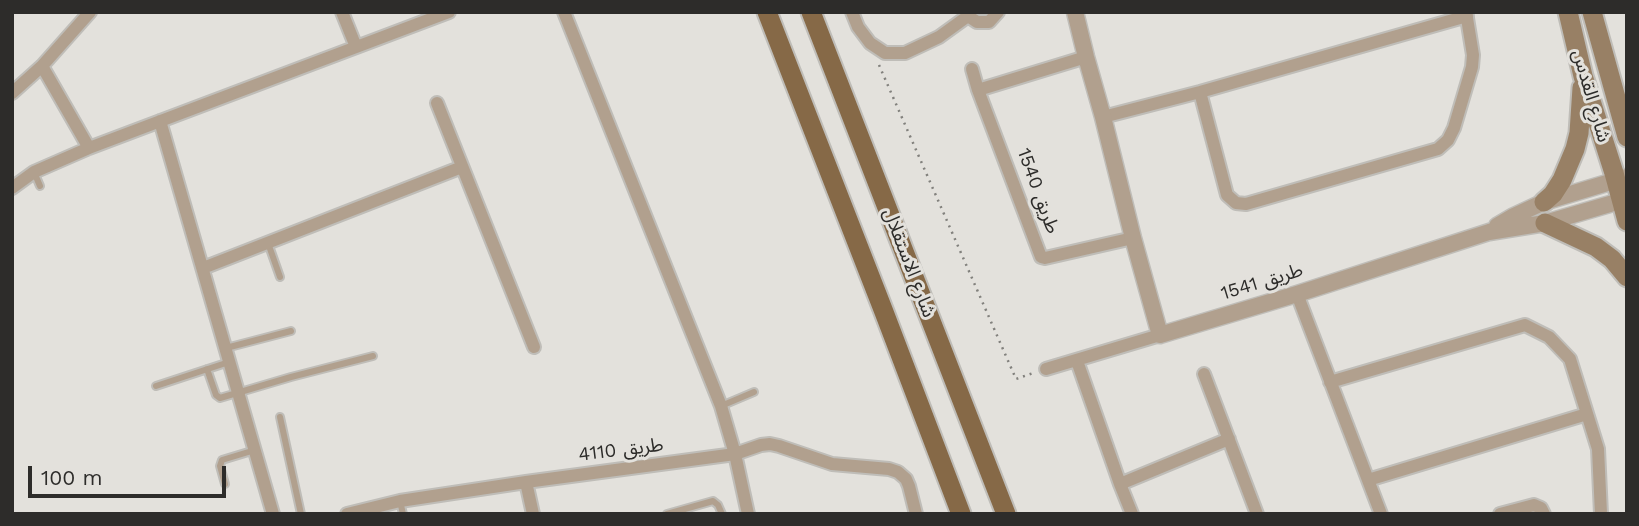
<!DOCTYPE html>
<meta charset="utf-8">
<style>
body{margin:0}
#map{position:relative;width:1639px;height:526px;overflow:hidden;background:#e3e1dc;font-family:"Work Sans",sans-serif}
canvas{display:block}
.frame{position:absolute;inset:0;border:14px solid #2d2c2a;pointer-events:none}
.scale{position:absolute;left:28px;top:466px;width:198px;height:32px;box-sizing:border-box;border:4px solid #2d2c2a;border-top:0;padding-left:9px;font-size:21px;line-height:24px;white-space:nowrap;color:#2d2c2a;-webkit-text-stroke:5px #e3e1dc;paint-order:stroke}
</style>
<div id="map">
<canvas width="1639" height="526"></canvas>
<div class="frame"></div>
<div class="scale">100 m</div>
</div>
<script>
const ctx = document.querySelector('canvas').getContext('2d');
ctx.lineJoin = 'round';
const toPath = rows => new Path2D(rows.map(r => 'M' + r).join(''));
function stroke(path, color, width, dash) { ctx.strokeStyle = color; ctx.lineWidth = width; ctx.lineCap = dash ? 'butt' : 'round'; ctx.setLineDash(dash || []); ctx.stroke(path); }
function drawText(font, color, halo, rows, align = 'center') {
  ctx.font = font + ' "Work Sans","Noto Sans Arabic",sans-serif'; ctx.lineWidth = 6; ctx.setLineDash([]); ctx.textBaseline = 'middle'; ctx.strokeStyle = halo; ctx.fillStyle = color; for (const [text, x, y, turn = 0] of rows) {
    ctx.save(); ctx.translate(x, y); ctx.rotate((+turn || 0) * Math.PI / 180); ctx.textAlign = isNaN(turn) ? turn : align; if (halo) ctx.strokeText(text, 0, 0); ctx.fillText(text, 0, 0); ctx.restore();
  }
}
const path = toPath([
 [879,65,1016,379,1036,372]
]);
const service = toPath([
 [34,172,40,186],
 [268,243,280,277],
 [226,348,291,331],
 [207,369,216,395,220,398,291,377,373,356],
 [156,386,229,362],
 [721,406,754,392],
 [280,417,301,514],
 [225,484,220,466,222,460,255,450],
 [400,501,403,514],
 [667,514,713,501,718,505,722,514]
]);
const minor = toPath([
 [342,12,356,47],
 [564,12,721,406,735,454,748,514],
 [852,12,858,27,870,43,885,53,905,53,939,37,968,16,970,12],
 [968,16,977,22,989,22,998,12],
 [42,66,89,148],
 [972,69,978,90,1041,257,1045,258,1133,238],
 [978,90,1086,57],
 [1200,92,1227,195,1236,203,1246,204,1438,149,1448,140,1454,128,1472,67,1473,55,1466,12],
 [12,93,42,66,90,12],
 [437,103,534,347],
 [1103,117,1200,92,1467,16],
 [160,121,273,514],
 [12,188,34,172,89,148,449,12],
 [203,268,462,167],
 [1297,294,1381,514],
 [1077,361,1120,484,1132,514],
 [1046,369,1160,335],
 [1204,374,1257,514],
 [1330,382,1525,325,1549,337,1570,359,1598,449,1601,514],
 [1368,480,1587,414],
 [526,482,533,514],
 [1120,484,1229,439],
 [347,514,400,501,526,482,735,454,761,445,770,444,779,446,832,464,889,469,898,472,906,479,909,486,916,514],
 [1500,514,1534,505,1541,508,1544,514]
]);
const tertiary = toPath([
 [1075,12,1086,57,1103,117,1133,238,1160,335,1297,294,1489,232,1545,223,1627,199],
 [1497,226,1514,216,1544,202,1627,177]
]);
const secondary = toPath([
 [1568,12,1583,76,1614,173,1627,221],
 [1592,12,1627,137],
 [1544,202,1553,194,1562,180,1575,149,1579,133,1582,88],
 [1545,223,1596,247,1612,259,1627,277]
]);
const primary = toPath([
 [767,12,884,312,961,514],
 [811,12,1006,514]
]);
const streetNames = [
 ["شارع القدس",1591,96,74],
 ["طريق 1540",1038,191,70],
 ["شارع الاستقلال",909,263,69],
 ["طريق 1541",1262,282,-17],
 ["طريق 4110",621,450,-7]
];
stroke(service, '#bfbdb8', 10);
stroke(minor, '#bfbdb8', 16);
stroke(tertiary, '#bfbdb8', 19);
stroke(secondary, '#bfbdb8', 23);
stroke(primary, '#bfbdb8', 23);
stroke(path, '#82817d', 2.5, [2, 5]);
stroke(service, '#b1a08e', 6);
stroke(minor, '#b1a08e', 12);
stroke(tertiary, '#b1a08e', 16);
stroke(secondary, '#988065', 19);
stroke(primary, '#866947', 19);
drawText('19px', '#2d2c2a', '#e3e1dc', streetNames);
</script>
